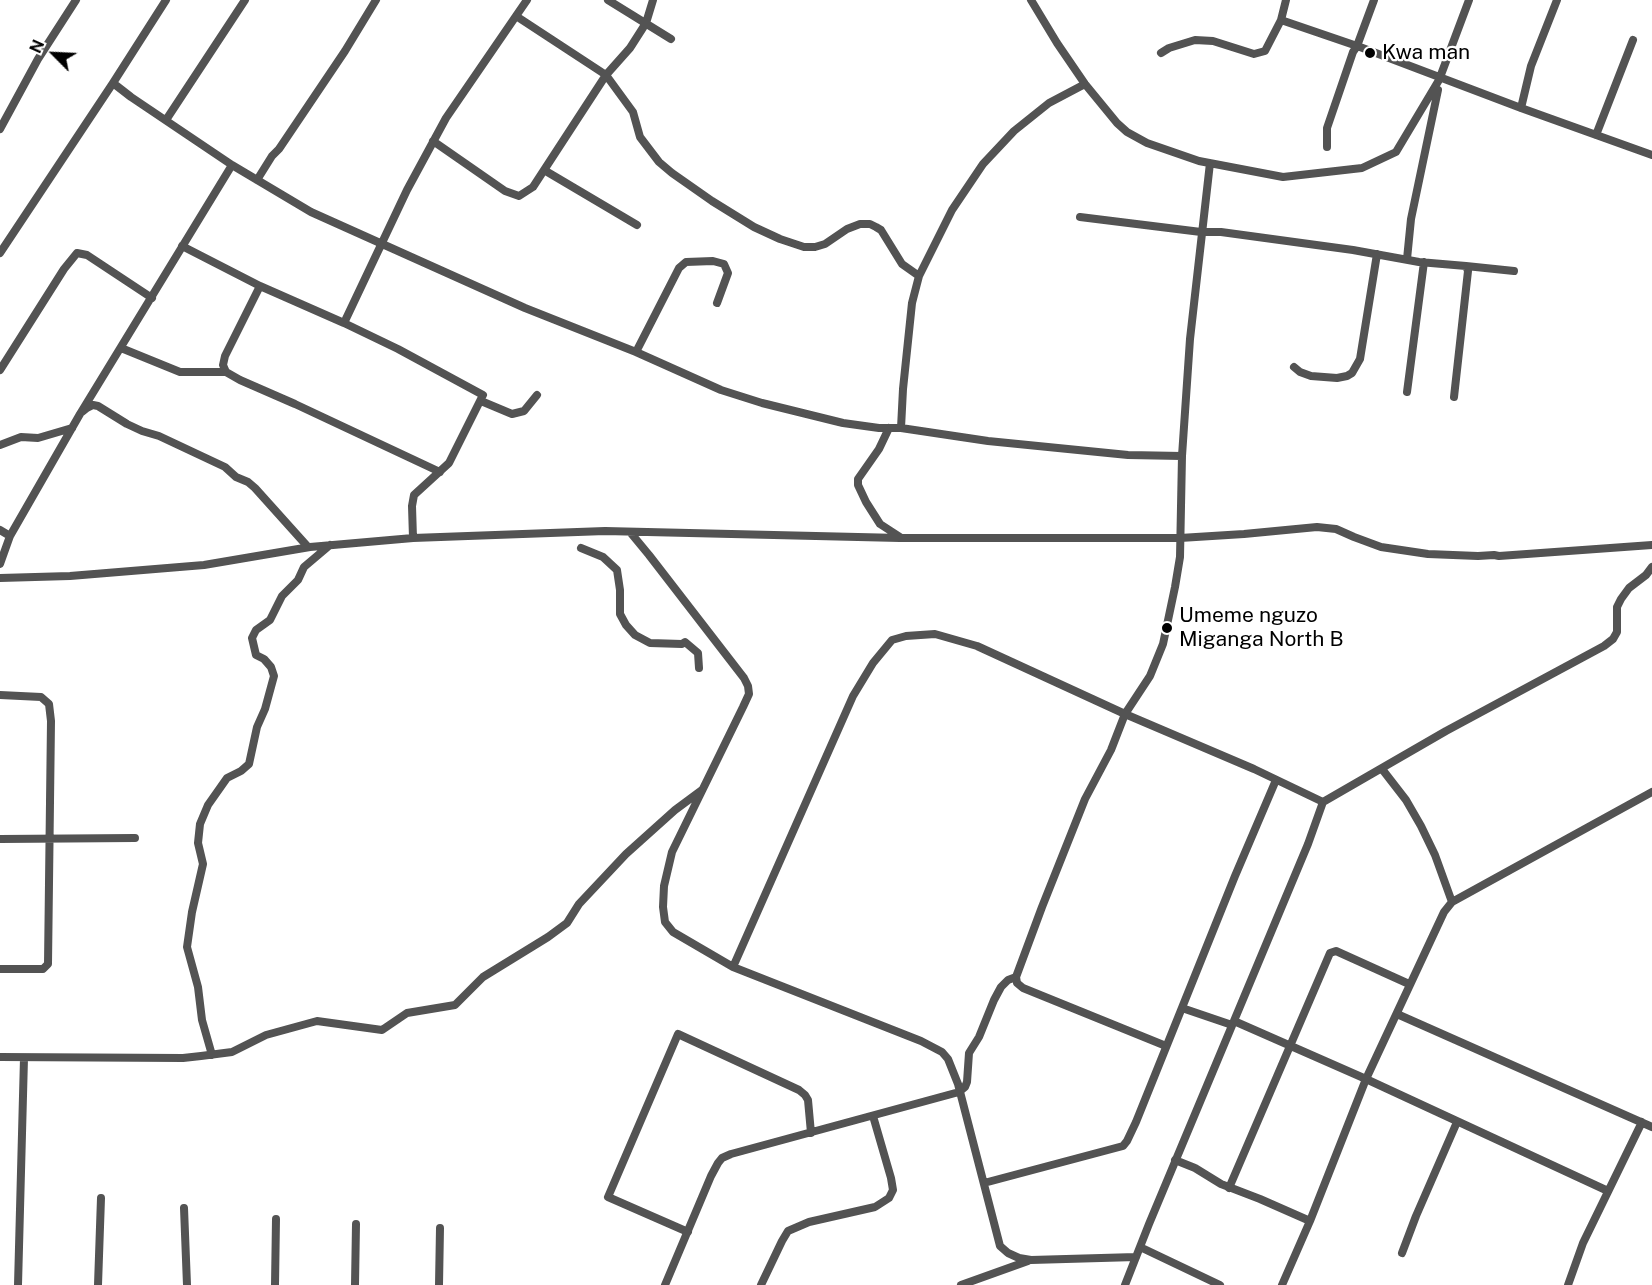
<!DOCTYPE html>
<style>
body{margin:0}
#map{position:relative;width:1652px;height:1285px;overflow:hidden;background:#fff;font-family:"Public Sans",sans-serif}
canvas{display:block}
.north{position:absolute;left:24px;top:24px;width:60px;height:60px;-webkit-text-stroke:4px #fff;paint-order:stroke;rotate:294deg;font-size:16px;font-weight:700;line-height:24px;text-align:center;color:#000}
.north::after{content:'';display:block;margin:auto;width:21px;height:27px;background:#000;clip-path:polygon(50% 0,100% 100%,50% 72%,0 100%)}
</style>
<div id="map">
<canvas width="1652" height="1285"></canvas>
<div class="north">N</div>
</div>
<script>
const ctx = document.querySelector('canvas').getContext('2d');
ctx.lineJoin = 'round';
const toPath = rows => new Path2D(rows.map(r => 'M' + r).join(''));
function stroke(path, color, width, dash) { ctx.strokeStyle = color; ctx.lineWidth = width; ctx.lineCap = dash ? 'butt' : 'round'; ctx.setLineDash(dash || []); ctx.stroke(path); }
function drawText(font, color, halo, rows, align = 'center') {
  ctx.font = font + ' "Public Sans",sans-serif'; ctx.lineWidth = 4.5; ctx.setLineDash([]); ctx.textBaseline = 'middle'; ctx.strokeStyle = halo; ctx.fillStyle = color; for (const [text, x, y, turn = 0] of rows) {
    ctx.save(); ctx.translate(x, y); ctx.rotate((+turn || 0) * Math.PI / 180); ctx.textAlign = isNaN(turn) ? turn : align; if (halo) ctx.strokeText(text, 0, 0); ctx.fillText(text, 0, 0); ctx.restore();
  }
}
const street = toPath([
 [608,0,671,39],
 [1031,0,1057,43,1085,84,1117,123,1127,132,1147,143,1199,161,1283,177,1362,168,1396,152,1439,80,1469,0],
 [516,16,527,0],
 [1281,20,1360,47,1521,108,1652,155],
 [1161,53,1169,48,1195,40,1213,41,1254,54,1265,51,1281,20,1286,0],
 [113,83,131,97,232,165,311,212,525,308,636,352,721,390,762,403,843,423,879,428,901,428,988,441,1128,455,1182,456],
 [1521,108,1531,66,1557,0],
 [166,120,245,0],
 [0,129,38,59,76,0],
 [1596,135,1633,40],
 [433,141,505,191,519,196,533,187,606,75,630,48,646,23,653,0],
 [1327,147,1327,128,1353,52,1357,46,1374,0],
 [544,170,637,225],
 [257,180,272,156,279,149,345,51,376,0],
 [1080,217,1201,232,1221,232,1353,250,1419,262,1466,266,1468,271,1454,397],
 [182,246,260,286,344,323,398,349,483,395,449,463,414,495,412,506,413,538],
 [0,253,113,83,166,0],
 [1407,259,1411,219,1438,90],
 [1466,266,1514,271],
 [260,286,225,356,223,365,226,372,240,380,295,404,440,472],
 [344,323,407,190,446,118,516,16,606,75,633,112,640,137,659,162,672,173,712,201,754,227,780,239,804,247,815,247,825,244,847,229,860,224,870,224,876,227,881,230,902,264,919,276],
 [121,348,180,372,226,372],
 [636,352,679,268,686,262,713,261,724,264,728,273,717,303],
 [1294,367,1300,372,1311,376,1337,378,1347,376,1352,373,1360,359,1377,254],
 [0,370,64,269,77,253,87,255,152,298],
 [1407,392,1424,262],
 [481,401,512,414,524,411,537,395],
 [82,412,87,408,93,405,98,406,127,424,142,431,159,436,225,467,236,477,248,482,255,488,308,547],
 [889,428,879,449,858,479,858,485,866,502,880,524,900,537],
 [901,428,903,389,912,303,919,276,952,210,983,164,1014,131,1049,103,1085,84],
 [0,445,21,437,38,438,72,428],
 [0,530,10,536],
 [630,532,649,555,744,678,748,686,749,694,743,707,672,852,664,886,663,907,665,922,673,932,733,967,921,1041,942,1052,948,1059,958,1084,1000,1246,1008,1253,1019,1258,1031,1260,1136,1257],
 [581,548,603,557,617,570,620,590,620,614,626,625,635,635,650,643,682,644,685,642,698,653,699,668],
 [0,564,10,536,80,414,232,165],
 [0,578,70,576,204,565,310,547,413,538,605,531,900,538,1180,538,1244,534,1317,527,1336,529,1354,537,1381,547,1428,554,1478,556,1494,555,1499,556,1652,545],
 [0,695,41,697,49,704,51,721,48,964,43,969,0,969],
 [1382,769,1406,800,1421,826,1435,855,1452,902],
 [1323,802,1446,731,1604,646,1613,639,1617,632,1617,607,1621,599,1629,588,1646,575,1652,567],
 [0,839,135,838],
 [733,967,853,696,873,663,892,640,906,636,935,634,977,646,1125,714,1254,769,1323,802,1308,844,1149,1224,1125,1285],
 [1182,1008,1232,1025],
 [1397,1014,1652,1127],
 [1234,1021,1366,1079,1608,1191],
 [1166,1046,1023,988,1017,983,1016,977,1042,907,1085,799,1111,750,1125,714,1150,676,1163,644,1175,587,1180,557,1182,456,1190,339,1210,163],
 [212,1055,202,1020,198,987,187,947,192,912,203,864,198,843,200,824,208,805,227,778,241,771,249,764,257,727,265,709,274,676,271,667,264,659,256,655,252,638,256,630,270,620,282,596,298,580,304,567,330,545],
 [0,1057,183,1058,201,1056,232,1052,266,1035,317,1021,382,1030,407,1013,455,1005,483,977,548,937,567,923,579,904,626,854,675,810,702,790],
 [1175,1160,1195,1168,1221,1184,1260,1199,1310,1221],
 [984,1183,1123,1146,1127,1141,1136,1122,1235,876,1276,780],
 [1229,1188,1330,953,1336,951,1409,984],
 [184,1208,187,1285],
 [688,1232,608,1197,678,1034,799,1090,805,1095,808,1100,811,1133],
 [1140,1247,1220,1285],
 [1402,1253,1416,1216,1457,1122],
 [18,1285,24,1058],
 [98,1285,101,1198],
 [275,1285,276,1219],
 [355,1285,356,1224],
 [439,1285,440,1228],
 [665,1285,711,1176,718,1163,722,1158,731,1154,959,1092,965,1087,967,1082,969,1053,979,1037,994,1000,1001,987,1008,980,1016,977],
 [761,1285,782,1241,788,1231,809,1222,875,1207,889,1198,893,1190,891,1178,873,1116],
 [961,1285,1028,1261],
 [1282,1285,1310,1221,1366,1079,1444,912,1452,902,1652,792],
 [1568,1285,1583,1243,1642,1122]
]);
const markers = [
 [1370,53,6,"#000"],
 [1167,628,6,"#000"]
];
const poiNames = [
 ["Kwa man",1382,53],
 ["Umeme nguzo",1179,616],
 ["Miganga North B",1179,640]
];
stroke(street, '#535353', 8);
for (const [x, y, r, color] of markers) { const dot = new Path2D(); dot.arc(x, y, r, 0, 2 * Math.PI); ctx.fillStyle = color; ctx.fill(dot); stroke(dot, '#fff', 2); }
drawText('21px', '#000', '#fff', poiNames, 'left');
</script>
